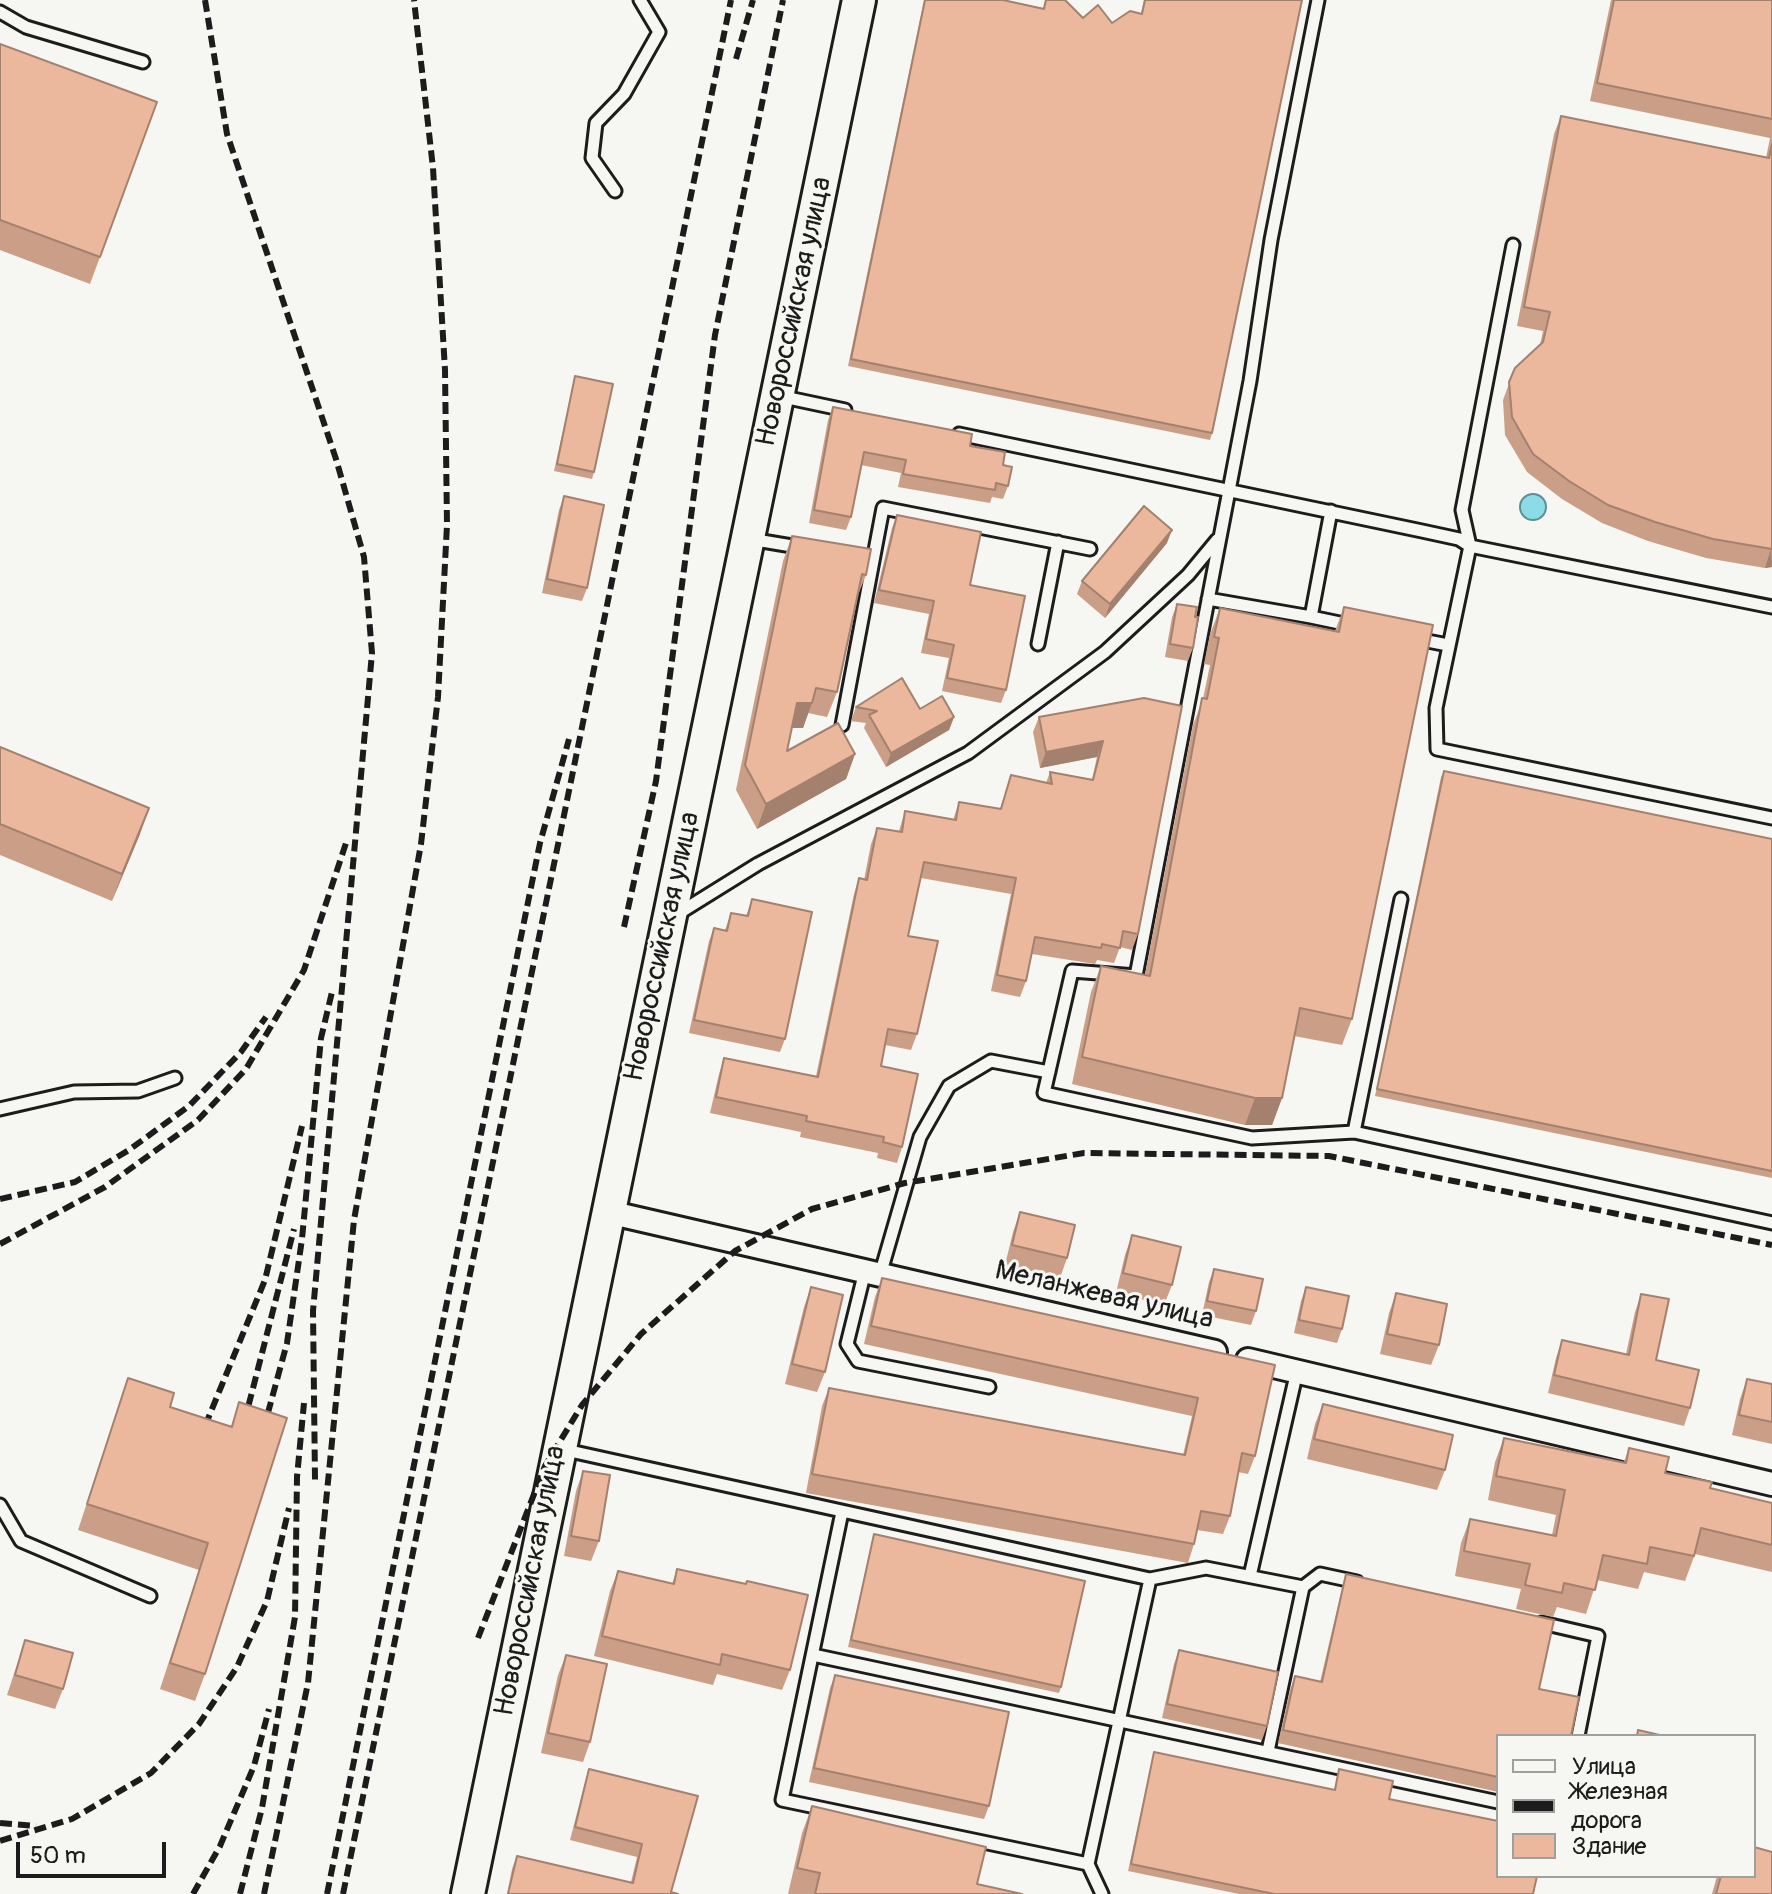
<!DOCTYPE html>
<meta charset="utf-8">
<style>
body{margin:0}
#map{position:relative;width:1772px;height:1894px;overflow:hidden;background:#f6f6f2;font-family:Pangolin,sans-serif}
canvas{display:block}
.legend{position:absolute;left:1496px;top:1734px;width:260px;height:144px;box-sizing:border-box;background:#f6f6f2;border:2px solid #9f9f9c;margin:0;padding:10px 14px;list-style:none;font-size:24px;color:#1c1c1c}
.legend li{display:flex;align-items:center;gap:16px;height:40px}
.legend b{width:40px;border:2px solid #9f9f9c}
.scale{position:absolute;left:16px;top:1842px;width:150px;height:36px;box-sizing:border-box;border:4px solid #1c1c1c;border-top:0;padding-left:10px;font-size:24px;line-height:28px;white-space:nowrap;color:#1c1c1c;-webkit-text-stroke:6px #f6f6f2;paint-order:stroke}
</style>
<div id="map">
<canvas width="1772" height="1894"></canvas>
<ul class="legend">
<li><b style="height:10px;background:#f6f6f2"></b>Улица</li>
<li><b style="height:10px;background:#1c1c1c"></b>Железная дорога</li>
<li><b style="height:22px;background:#ebb89d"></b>Здание</li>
</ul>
<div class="scale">50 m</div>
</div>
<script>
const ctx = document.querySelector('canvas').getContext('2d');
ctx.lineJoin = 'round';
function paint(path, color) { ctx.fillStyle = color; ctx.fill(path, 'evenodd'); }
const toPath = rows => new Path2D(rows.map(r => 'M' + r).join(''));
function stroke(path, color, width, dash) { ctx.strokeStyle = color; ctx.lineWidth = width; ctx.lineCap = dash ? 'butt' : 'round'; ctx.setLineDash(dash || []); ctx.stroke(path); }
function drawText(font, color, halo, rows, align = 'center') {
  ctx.font = font + ' Pangolin,sans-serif'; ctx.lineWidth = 6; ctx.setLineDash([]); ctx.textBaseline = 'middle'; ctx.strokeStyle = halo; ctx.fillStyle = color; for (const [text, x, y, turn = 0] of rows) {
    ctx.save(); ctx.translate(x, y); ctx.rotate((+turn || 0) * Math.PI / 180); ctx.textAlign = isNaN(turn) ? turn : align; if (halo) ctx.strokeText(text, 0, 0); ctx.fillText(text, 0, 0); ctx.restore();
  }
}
const water = toPath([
 '1520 507a13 13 0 1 1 26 0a13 13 0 1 1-26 0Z'
]);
const lane = toPath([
 [1318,0,1271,240,1250,381,1136,976,1072,971,1044,1093,1252,1138,1354,1132,1772,1223],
 [0,12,26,27,143,62],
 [615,191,592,158,596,123,624,94,659,32,640,0],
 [1513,245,1462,510,1470,546,1436,708,1437,749,1772,818],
 [779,396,845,410],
 [959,434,1422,531,1459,539,1470,546,1772,607],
 [1331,511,1311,617,1354,626],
 [750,539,804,548],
 [1208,599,1311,617],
 [1417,639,1448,645],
 [1038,644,1058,542],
 [842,725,883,508,1090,549],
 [676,915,758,864,968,753,1105,652,1188,575,1217,540],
 [0,1109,74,1092,138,1091,175,1078],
 [1354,1132,1401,899],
 [865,1271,847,1344,858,1361,989,1387],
 [880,1275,920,1137,949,1086,991,1061,1049,1072],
 [561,1449,1150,1579,1088,1864],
 [0,1505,21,1541,150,1596],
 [842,1512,782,1800,1088,1864,1102,1894],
 [1250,1576,1297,1371],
 [1150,1579,1206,1568,1303,1587,1268,1751],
 [1303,1587,1320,1574,1357,1582],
 [1542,1623,1598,1636,1578,1736],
 [813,1655,1498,1802]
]);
const street = toPath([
 [608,1212,1215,1352],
 [1248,1360,1772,1484]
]);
const secondary = toPath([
 [468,1894,859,0]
]);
const rail = toPath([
 [205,0,227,134,336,459,364,557,372,653,313,1311,315,1480],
 [736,59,753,0],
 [624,927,656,781,715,335,783,0],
 [0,1199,75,1182,129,1150,189,1106,241,1052,266,1017],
 [0,1244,105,1187,198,1120,246,1069,304,970,347,840],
 [244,1423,294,1229],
 [205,1426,265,1280,302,1126],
 [263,1431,287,1343,302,1239,321,1038,332,992],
 [478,1638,545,1466,582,1405,641,1334,735,1251,812,1209,905,1183,1084,1153,1329,1156,1772,1245],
 [0,1823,36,1826],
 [0,1841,72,1819,151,1773,199,1724,237,1667,267,1601,289,1508],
 [193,1894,220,1846,254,1766,269,1709],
 [240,1894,262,1808,295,1617,297,1477,304,1403],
 [264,1894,308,1683,354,1220,421,844,438,697,447,525,445,370,433,168,414,0],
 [327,1894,540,843,569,739],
 [343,1894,731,0]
]);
const wall = toPath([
 [924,0,1003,0,1043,8,1045,0,1065,0,1083,18,1112,23,1141,13,1144,0,1302,0,1212,433,1210,440,848,366],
 [1611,0,1772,0,1772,567,1765,568,1706,558,1648,541,1602,523,1562,499,1527,472,1505,435,1503,400,1515,368,1540,345,1543,331,1517,326,1554,134,1561,116,1766,158,1770,138,1590,101],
 [0,44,157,102,90,284,0,250],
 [575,376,594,472,592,479,554,471],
 [833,407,970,446,1003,465,1008,486,1003,499,992,497,990,503,898,487,901,473,861,465,851,517,846,530,809,523,828,420],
 [564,496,587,588,582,601,542,593,559,510],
 [897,515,970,585,1006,690,1001,703,942,691,949,658,921,653,929,614,874,603,892,528],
 [792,536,866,575,856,600,837,692,827,717,808,713,803,728,792,728,787,751,855,754,846,779,757,829,736,790,783,561],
 [1167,543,1105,618,1077,594,1082,581],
 [1177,604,1193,648,1188,661,1165,657,1172,617],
 [1344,607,1352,1019,1342,1045,1294,1036,1282,1098,1272,1125,1245,1125,1072,1084,1091,992,1101,966,1145,975,1193,725,1203,699,1210,665,1204,664,1210,634,1220,608,1335,631],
 [1144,698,1138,934,1132,950,1120,947,1114,963,1097,960,1095,964,1032,954,1026,981,1020,997,991,991,1011,894,921,878,908,936,917,1034,911,1050,885,1045,881,1066,902,1147,897,1163,877,1158,878,1153,800,1137,801,1132,710,1113,719,1074,724,1058,816,1076,854,894,859,878,864,880,871,844,877,828,899,831,905,811,953,820,959,802,1000,809,1011,775,1046,783,1050,772,1092,779,1097,757,1040,768,1033,732,1039,717],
 [856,707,920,709,954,717,949,730,886,767,864,728,866,723,851,721],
 [0,747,140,834,112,901,0,855],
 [1444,771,1772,839,1772,1178,1375,1096,1441,777],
 [752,899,785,1039,780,1052,689,1033,709,941,714,928,725,930,731,913,746,916],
 [1020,1212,1067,1258,1060,1278,1005,1265,1013,1232],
 [1132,1235,1172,1285,1164,1305,1116,1293,1125,1255],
 [1214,1269,1256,1311,1251,1325,1202,1315,1209,1282],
 [882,1278,1275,1365,1255,1456,1248,1474,1238,1472,1230,1516,1223,1534,1197,1530,1194,1544,1188,1563,806,1493,822,1406,829,1388,1183,1455,1192,1416,864,1344,875,1297],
 [811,1287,825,1372,817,1392,785,1384,804,1307],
 [1306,1287,1342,1329,1337,1343,1294,1333,1301,1301],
 [1396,1293,1439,1345,1431,1365,1380,1354,1389,1313],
 [1641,1294,1656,1360,1690,1408,1684,1426,1548,1393,1556,1358,1562,1340,1626,1354,1635,1312],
 [128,1378,170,1407,231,1426,239,1402,205,1674,195,1701,160,1689,199,1570,78,1530],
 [1747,1379,1772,1384,1772,1444,1732,1435,1740,1399],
 [1323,1404,1445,1470,1437,1490,1307,1459,1315,1424],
 [1504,1438,1624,1462,1629,1448,1665,1473,1710,1488,1772,1503,1772,1572,1695,1554,1685,1581,1644,1572,1638,1589,1597,1580,1586,1614,1557,1607,1553,1617,1516,1609,1521,1589,1455,1576,1461,1543,1470,1519,1552,1535,1556,1515,1488,1500,1495,1462],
 [583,1471,599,1541,591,1561,564,1556,576,1491],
 [874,1534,1061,1687,1059,1693,848,1647],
 [677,1569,790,1670,782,1690,717,1674,713,1685,594,1656,610,1591,618,1571,672,1584],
 [1346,1574,1539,1689,1498,1736,1498,1792,1278,1743,1290,1690,1295,1676,1320,1682,1342,1588],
 [25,1640,63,1689,55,1709,7,1695],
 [1179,1650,1267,1726,1262,1740,1162,1718,1174,1664],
 [566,1655,590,1742,583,1762,541,1753,558,1675],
 [835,1675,989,1806,984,1819,809,1782,830,1688],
 [1154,1752,1334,1790,1339,1769,1389,1799,1533,1894,1239,1894,1128,1871],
 [589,1769,698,1796,671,1892,678,1894,507,1894,512,1869,517,1856,631,1882,637,1857,570,1840,585,1782],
 [812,1806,977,1884,1022,1894,788,1894,802,1833],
 [1717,1876,1721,1876,1772,1894,1712,1894]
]);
const shadedWall = toPath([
 [1172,530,1167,543,1105,618,1110,604],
 [1771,549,1772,567,1765,568],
 [797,703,812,703,803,728,788,728],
 [954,717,949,730,886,767,891,753],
 [1103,741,1097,757,1040,768,1046,752],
 [855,754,846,779,757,829,766,804],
 [149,808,140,834,112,901,122,874],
 [1255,1098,1282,1098,1272,1125,1245,1125]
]);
const building = toPath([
 [925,0,1003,0,1044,9,1046,0,1065,0,1083,18,1098,5,1112,23,1130,11,1142,14,1145,0,1302,0,1212,433,851,359,925,0],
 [1614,0,1772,0,1772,119,1597,83,1614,0],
 [0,44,157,102,100,257,0,220,0,44],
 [1561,116,1769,158,1772,144,1772,549,1713,539,1655,522,1608,505,1569,481,1533,454,1512,417,1509,382,1515,368,1543,342,1550,312,1524,307,1561,116],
 [575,376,613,384,594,472,557,464,575,376],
 [833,407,972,434,970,446,1005,452,1003,465,1012,467,1008,486,996,483,995,490,903,474,906,460,864,452,851,517,814,510,833,407],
 [564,496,604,505,587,588,547,579,564,496],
 [1144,506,1172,530,1110,604,1082,581,1144,506],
 [897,515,981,532,970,585,1025,596,1006,690,947,678,954,645,926,639,934,601,879,590,897,515],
 [792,536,871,549,866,575,862,574,837,692,816,688,812,703,797,703,787,751,838,723,855,754,766,804,745,765,792,536],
 [1177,604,1197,607,1195,617,1198,617,1193,648,1170,644,1177,604],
 [1344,607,1433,625,1352,1019,1300,1008,1282,1098,1255,1098,1082,1057,1101,966,1150,976,1202,698,1207,699,1219,638,1214,637,1220,608,1339,632,1344,607],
 [902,678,920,709,942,696,954,717,891,753,869,715,877,711,856,707,902,678],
 [1144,698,1182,706,1138,934,1123,931,1120,948,1102,944,1101,948,1035,937,1026,981,997,975,1016,878,924,862,908,936,938,941,917,1034,888,1029,881,1066,918,1074,902,1147,883,1142,884,1137,806,1121,807,1116,716,1097,724,1058,818,1077,859,878,867,880,877,828,902,832,905,811,956,820,959,802,1001,809,1011,775,1052,784,1050,772,1093,780,1103,741,1046,752,1039,717,1144,698],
 [0,747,149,808,122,874,0,824,0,747],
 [1444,771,1772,839,1772,1171,1377,1089,1444,771],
 [752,899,812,912,785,1039,694,1020,714,928,727,931,731,913,748,916,752,899],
 [1020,1212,1075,1225,1067,1258,1012,1245,1020,1212],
 [1132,1235,1181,1247,1172,1285,1123,1273,1132,1235],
 [1214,1269,1263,1279,1256,1311,1207,1301,1214,1269],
 [882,1278,1275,1365,1255,1456,1242,1453,1230,1516,1201,1511,1194,1544,812,1474,829,1388,1185,1455,1198,1398,871,1326,882,1278],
 [811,1287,843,1295,825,1372,792,1364,811,1287],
 [1306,1287,1349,1296,1342,1329,1299,1320,1306,1287],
 [1396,1293,1447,1304,1439,1345,1387,1334,1396,1293],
 [1641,1294,1669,1299,1656,1360,1699,1370,1690,1408,1554,1375,1562,1340,1629,1355,1641,1294],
 [128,1378,174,1393,170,1407,232,1427,239,1402,287,1418,205,1674,170,1663,208,1543,87,1504,128,1378],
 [1747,1379,1772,1384,1772,1422,1739,1415,1747,1379],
 [1323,1404,1453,1435,1445,1470,1314,1439,1323,1404],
 [1504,1438,1626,1463,1629,1448,1669,1457,1665,1473,1712,1482,1710,1488,1772,1503,1772,1545,1701,1528,1694,1556,1650,1547,1647,1564,1603,1555,1595,1590,1564,1583,1562,1593,1525,1585,1530,1564,1464,1551,1470,1519,1556,1536,1565,1490,1496,1476,1504,1438],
 [583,1471,610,1475,599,1541,571,1536,583,1471],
 [874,1534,1085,1581,1061,1687,851,1640,874,1534],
 [677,1569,746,1584,747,1581,808,1595,790,1670,722,1654,720,1665,602,1636,618,1571,674,1584,677,1569],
 [1346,1574,1554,1620,1539,1689,1579,1697,1571,1736,1498,1736,1498,1777,1283,1730,1295,1676,1322,1682,1346,1574],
 [25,1640,73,1653,63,1689,15,1675,25,1640],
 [1179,1650,1278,1672,1267,1726,1167,1704,1179,1650],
 [566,1655,607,1664,590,1742,548,1733,566,1655],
 [835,1675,1009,1712,989,1806,814,1768,835,1675],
 [1638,1730,1664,1736,1637,1736,1638,1730],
 [1154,1752,1335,1790,1339,1769,1393,1781,1389,1799,1498,1821,1498,1876,1537,1876,1533,1894,1274,1894,1131,1864,1154,1752],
 [589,1769,698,1796,671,1892,678,1894,508,1894,517,1856,633,1883,642,1844,575,1827,589,1769],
 [812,1806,986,1847,977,1884,1022,1894,815,1894,820,1873,797,1868,812,1806],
 [1754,1847,1772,1852,1772,1894,1716,1894,1721,1876,1754,1876,1754,1847]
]);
const streetNames = [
 ["Новороссийская улица",795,312,-78],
 ["Новороссийская улица",663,947,-78],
 ["Меланжевая улица",1104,1296,13],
 ["Новороссийская улица",531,1581,-79]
];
paint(water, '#8bdce6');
stroke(water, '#5f8f95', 2);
stroke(lane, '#1c1c1c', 17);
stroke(street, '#1c1c1c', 28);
stroke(secondary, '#1c1c1c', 38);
stroke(lane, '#f6f6f2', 11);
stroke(street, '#f6f6f2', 22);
stroke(secondary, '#f6f6f2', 32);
stroke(rail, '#1c1c1c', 6, [12, 6]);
paint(wall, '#ca9e87');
paint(shadedWall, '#a4816e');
paint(building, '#ebb89d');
stroke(building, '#a4816e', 2);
drawText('28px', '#1c1c1c', '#f6f6f2', streetNames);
</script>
